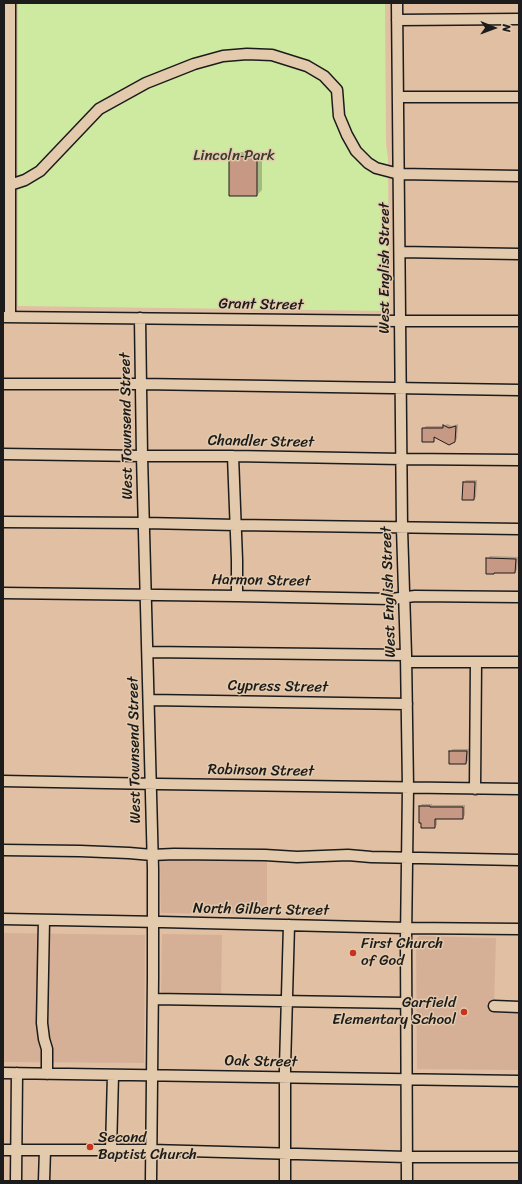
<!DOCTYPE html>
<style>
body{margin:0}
#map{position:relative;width:522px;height:1184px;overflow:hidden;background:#e1bfa3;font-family:Sriracha,sans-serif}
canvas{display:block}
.frame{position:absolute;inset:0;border:4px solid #1c1c1c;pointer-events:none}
.north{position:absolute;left:474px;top:8px;width:40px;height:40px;-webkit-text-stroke:3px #e4caac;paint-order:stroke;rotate:91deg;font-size:11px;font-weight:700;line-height:16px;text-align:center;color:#1c1c1c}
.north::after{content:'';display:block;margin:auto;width:14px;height:18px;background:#1c1c1c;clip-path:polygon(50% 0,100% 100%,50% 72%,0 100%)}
</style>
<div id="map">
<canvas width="522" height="1184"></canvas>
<div class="frame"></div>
<div class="north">N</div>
</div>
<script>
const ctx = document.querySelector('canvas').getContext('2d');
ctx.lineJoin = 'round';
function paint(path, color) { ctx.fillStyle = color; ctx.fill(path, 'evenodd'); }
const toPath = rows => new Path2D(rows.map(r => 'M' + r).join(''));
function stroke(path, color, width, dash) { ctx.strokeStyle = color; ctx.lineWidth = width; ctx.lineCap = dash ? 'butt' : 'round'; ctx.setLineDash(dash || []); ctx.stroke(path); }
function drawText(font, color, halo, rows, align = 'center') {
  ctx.font = font + ' Sriracha,sans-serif'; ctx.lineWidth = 3; ctx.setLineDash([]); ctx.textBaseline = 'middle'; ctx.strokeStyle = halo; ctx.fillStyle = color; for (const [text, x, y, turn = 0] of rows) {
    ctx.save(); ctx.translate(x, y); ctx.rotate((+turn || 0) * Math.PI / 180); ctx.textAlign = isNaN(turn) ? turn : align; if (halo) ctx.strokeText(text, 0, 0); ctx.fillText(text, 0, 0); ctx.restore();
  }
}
const built = toPath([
 [160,855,267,855,267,914,161,913],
 [3,933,145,935,144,1063,3,1062],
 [162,934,222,935,221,1000,161,999],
 [419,936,496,938,494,1006,519,1007,519,1070,417,1069,416,939]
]);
const green = toPath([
 [18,3,385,3,386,144,388,158,389,311,18,306]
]);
const shadow = toPath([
 [235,152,262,152,262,190,257,195,230,157],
 [447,424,452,426,458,424,457,439,454,441,436,437,433,441,423,429,426,426,444,426],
 [466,480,477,480,476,497,474,499,463,499,464,482],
 [490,556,518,557,517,570,515,572,487,559],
 [453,749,469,749,468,761,466,763,450,751],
 [422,804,432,804,432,805,465,805,465,815,463,818,437,818,437,825,434,827,420,806]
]);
const building = toPath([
 [229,156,257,157,257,196,229,196,229,156],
 [443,425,449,428,456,426,455,442,449,445,434,437,434,442,422,442,422,428,443,428,443,425],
 [463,482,475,482,474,500,462,500,463,482],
 [486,558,516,559,515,573,494,573,494,574,486,574,486,558],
 [449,751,467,751,466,764,449,764,449,751],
 [419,806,430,806,430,807,463,807,463,819,435,819,435,828,421,828,421,823,419,823,419,806]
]);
const minor = toPath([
 [10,3,10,317],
 [397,3,402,528,406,655,408,788,406,939,407,1181],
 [397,20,519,19],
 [399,97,519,97],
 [10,185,25,180,40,171,99,109,146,83,194,64,223,56,247,54,272,55,307,66,324,76,337,90,339,116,347,135,356,151,368,163,376,168,399,174,519,176],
 [400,252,519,254],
 [3,317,400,321,519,321],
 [140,318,142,456,153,869,153,978,151,1181],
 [3,384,141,384,519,390],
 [3,454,142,456,233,456,402,459,519,460],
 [233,456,237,560,237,596],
 [3,522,145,523,236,525,519,529],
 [3,593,237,596,392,599,415,596,519,597],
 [148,652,406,655],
 [406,662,519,662],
 [149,700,407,704],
 [3,781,158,784,519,789],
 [475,789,476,662],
 [3,850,80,851,129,853,152,855,174,854,265,855,297,857,348,855,371,857,519,860],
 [3,919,162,922,406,928,519,929],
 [44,920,42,1023,44,1039,47,1049,47,1074],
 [153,999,406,1003],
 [494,1006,519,1007],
 [3,1073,519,1081],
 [3,1150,151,1150,407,1157,519,1157],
 [111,1150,113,1075],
 [16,1181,17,1073],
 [44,1181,45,1150],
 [285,1181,285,1067,289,925]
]);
const markers = [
 [353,953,4,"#c8321e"],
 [464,1012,4,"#c8321e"],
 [90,1147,4,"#c8321e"]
];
const parkNames = [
 ["Lincoln Park",234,156]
];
const streetNames = [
 ["West English Street",385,268,-90],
 ["Grant Street",261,305,1],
 ["West Townsend Street",127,426,-91],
 ["Chandler Street",261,442,1],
 ["Harmon Street",261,581,1],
 ["West English Street",389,592,-92],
 ["Cypress Street",278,687,1],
 ["West Townsend Street",135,750,-91],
 ["Robinson Street",261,771,1],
 ["North Gilbert Street",261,910,1],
 ["Oak Street",261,1062,1]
];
const poiNames = [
 ["First Church",361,944],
 ["of God",361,961],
 ["Garfield",456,1003,"right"],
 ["Elementary School",456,1020,"right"],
 ["Second",98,1138],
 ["Baptist Church",98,1155]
];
paint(built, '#d5b096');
paint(green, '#ceeaa0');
paint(shadow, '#0003');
paint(building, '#c79883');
stroke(building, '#1c1c1c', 1);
stroke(minor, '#1c1c1c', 13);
stroke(minor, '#e4caac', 10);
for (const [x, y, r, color] of markers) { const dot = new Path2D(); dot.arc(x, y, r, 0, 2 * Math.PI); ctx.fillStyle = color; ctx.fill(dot); stroke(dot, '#e4caac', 1.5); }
drawText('15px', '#373b30', '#e4caac', parkNames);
drawText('15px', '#1c1c1c', '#e4caac', streetNames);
drawText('15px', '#1c1c1c', '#e4caac', poiNames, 'left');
</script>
